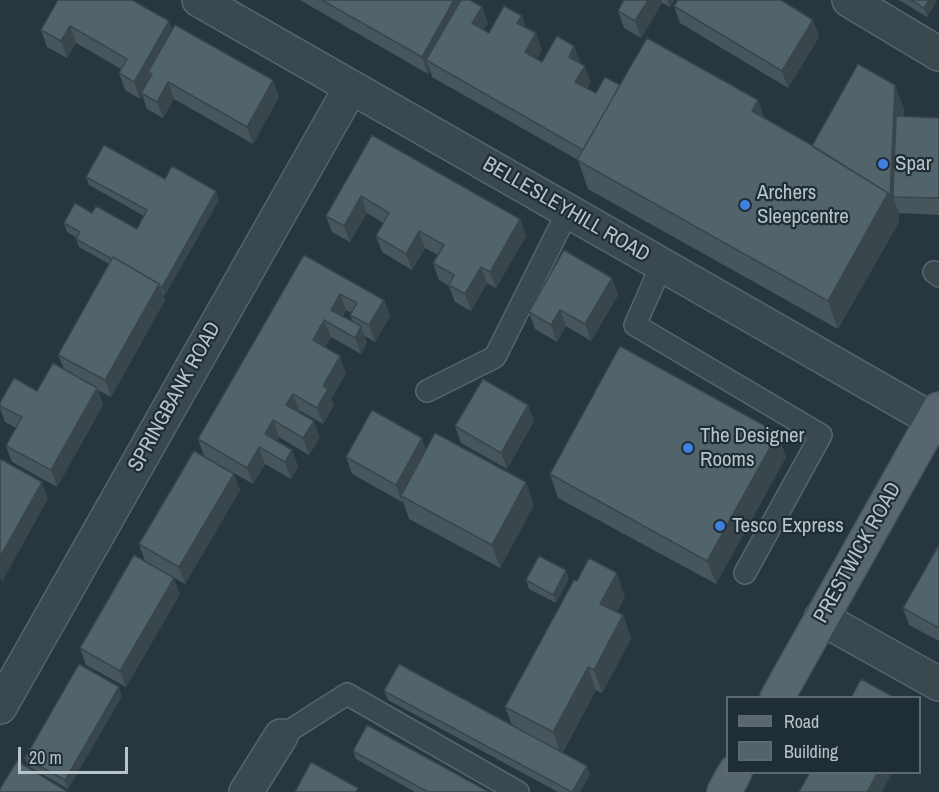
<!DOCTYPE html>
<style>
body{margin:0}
#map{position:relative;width:939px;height:792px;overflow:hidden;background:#26373f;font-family:"Archivo Narrow",sans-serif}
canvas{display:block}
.legend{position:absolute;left:726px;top:696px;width:195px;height:78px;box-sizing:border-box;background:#1f2d34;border:2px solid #5c6970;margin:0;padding:8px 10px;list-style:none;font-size:18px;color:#b7c3c9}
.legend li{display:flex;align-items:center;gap:12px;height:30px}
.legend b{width:30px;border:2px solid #5c6970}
.scale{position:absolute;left:18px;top:747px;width:110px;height:27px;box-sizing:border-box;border:3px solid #b7c3c9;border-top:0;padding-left:8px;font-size:18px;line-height:21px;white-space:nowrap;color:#b7c3c9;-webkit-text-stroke:4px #1f2d34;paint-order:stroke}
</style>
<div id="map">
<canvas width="939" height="792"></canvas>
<ul class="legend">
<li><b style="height:8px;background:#58676f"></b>Road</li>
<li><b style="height:16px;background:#52646b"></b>Building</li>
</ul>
<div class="scale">20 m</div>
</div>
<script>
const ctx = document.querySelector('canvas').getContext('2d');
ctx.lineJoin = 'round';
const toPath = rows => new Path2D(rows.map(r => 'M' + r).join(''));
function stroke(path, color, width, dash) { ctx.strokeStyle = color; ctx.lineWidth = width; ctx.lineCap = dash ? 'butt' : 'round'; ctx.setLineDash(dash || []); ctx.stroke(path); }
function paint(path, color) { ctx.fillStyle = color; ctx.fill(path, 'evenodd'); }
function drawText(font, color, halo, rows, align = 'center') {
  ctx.font = font + ' "Archivo Narrow",sans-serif'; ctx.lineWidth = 4.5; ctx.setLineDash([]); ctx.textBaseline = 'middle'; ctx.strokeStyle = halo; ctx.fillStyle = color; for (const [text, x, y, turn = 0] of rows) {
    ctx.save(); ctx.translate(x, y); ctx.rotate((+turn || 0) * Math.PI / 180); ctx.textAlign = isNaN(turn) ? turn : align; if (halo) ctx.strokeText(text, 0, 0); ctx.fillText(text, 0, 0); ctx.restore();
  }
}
const service = toPath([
 [662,264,635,325,821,435,745,573],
 [934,272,939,276],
 [427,391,495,357,568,211],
 [281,736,347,694,518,792]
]);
const minor = toPath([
 [199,0,933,420],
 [849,0,939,54],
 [821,618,939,684],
 [0,707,351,87],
 [246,792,281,736]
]);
const primary = toPath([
 [777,698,939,409],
 [724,792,735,772]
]);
const wall = toPath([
 [58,0,172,30,279,97,253,144,174,99,163,118,147,109,142,95,140,99,125,90,119,73,121,69,76,43,67,58,47,47,41,30],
 [300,0,470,0,482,7,488,23,484,30,489,33,522,16,526,28,542,50,537,59,542,62,580,63,591,82,587,88,596,93,620,85,758,100,764,118,812,146,904,108,903,116,939,118,939,215,899,213,899,222,838,329,588,189,578,160,432,77,430,70,428,74],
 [624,0,674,0,670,7,662,3,641,38,624,28,618,11],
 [899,0,937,0,927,17],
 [674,6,813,20,819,37,788,88,680,23],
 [372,135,520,219,526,236,496,288,487,283,471,311,455,302,449,286,439,280,433,263,438,255,425,248,412,270,382,252,376,236,383,223,367,213,350,242,332,232,326,216],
 [86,177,165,179,219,200,165,295,163,294,165,300,111,397,98,390,103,405,57,487,12,462,6,446,16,428,5,422,0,408,0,403,37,391,64,369,58,355,109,264,79,247,76,239,77,238,67,232,64,223,92,213,137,229,144,216,89,185],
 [304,255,384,300,390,316,375,342,365,336,367,343,361,354,331,337,325,347,346,373,331,399,334,405,323,424,299,410,298,412,320,437,309,455,279,437,277,441,292,450,298,467,291,479,265,464,253,484,204,456,198,439],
 [346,310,352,313,350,315,353,322,343,316],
 [612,278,618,295,591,341,566,326,557,342,535,329,529,312],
 [528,405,534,421,507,469,461,443,455,426],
 [426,449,534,505,500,568,409,519,403,501,402,502,352,474,346,457],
 [786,457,716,584,558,498,550,474],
 [234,474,240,490,185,584,145,561,139,544],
 [939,545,939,641,909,625,903,608],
 [569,579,556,603,529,589,526,580],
 [577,581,625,597,617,612,623,615,631,639,602,693,596,690,563,752,590,774,580,792,558,792,388,700,384,691,512,725,505,707],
 [180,594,126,687,86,665,80,648],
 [122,696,68,789,28,766,25,758],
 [353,751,489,792,415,792,356,759]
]);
const shadedWall = toPath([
 [454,0,461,0,426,60,430,70,428,74,422,57],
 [648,0,661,0,662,3,641,38,635,21],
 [667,0,674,0,670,7],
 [929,0,937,0,927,17,924,8],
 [482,7,488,23,478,40,472,23],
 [522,16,528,33,517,23],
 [813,20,819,37,788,88,782,71],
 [169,21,175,37,152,74,148,72,151,80,141,93,142,95,140,99,134,82],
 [70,26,76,43,67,58,61,41],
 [536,33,542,50,531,69,525,52],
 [574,46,581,63,569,57],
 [585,66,591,82,582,98,575,82],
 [273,80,279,97,253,144,247,127],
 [168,82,174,99,163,118,157,102],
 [895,85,904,108,900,197,893,197,899,213,899,222,838,329,828,301],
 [758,100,768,129,752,111],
 [216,191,219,200,165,295,162,287],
 [361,196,367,213,350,242,344,226],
 [520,219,526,236,496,288,490,272],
 [419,231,425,248,412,270,406,254],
 [481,267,487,283,471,311,465,294],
 [612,278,618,295,591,341,585,324],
 [159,284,165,300,111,397,105,380],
 [340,294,346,310,337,326,331,310],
 [384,300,390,316,375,342,369,325],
 [560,310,566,326,557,342,551,325],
 [324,320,331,337,319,357,313,340],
 [361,326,367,343,361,354,355,338],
 [340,356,346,373,331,399,334,405,323,424,317,408,323,386],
 [97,388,103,405,57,487,51,470],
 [293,394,299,410,292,421,286,405],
 [528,405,534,421,507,469,501,453],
 [273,420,279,437,271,451,265,434],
 [314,421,320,437,309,455,303,438],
 [778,433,786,457,716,584,707,561],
 [422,438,428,455,401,496,402,502,396,485],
 [259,447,265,464,253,484,247,468],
 [292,450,298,467,291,479,285,462],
 [234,474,240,490,185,584,179,567],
 [42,482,48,499,2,582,0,577,0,557],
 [526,482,534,505,500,568,492,545],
 [566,570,569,579,556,603,553,595],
 [617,573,625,597,609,627,600,604],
 [174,578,180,594,126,687,120,671],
 [623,615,631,639,602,693,594,670],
 [588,667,596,690,561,755,553,732],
 [119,687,122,696,68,789,65,780],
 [587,766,590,774,580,792,572,792],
 [878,772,893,772,882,792,867,792]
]);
const building = toPath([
 [58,0,132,0,169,21,134,82,119,73,127,59,70,26,61,41,41,30,58,0],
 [322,0,454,0,422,57,322,0],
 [461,0,470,0,482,7,472,23,489,33,504,6,522,16,517,23,536,33,525,52,542,62,557,36,574,46,569,57,585,66,575,82,596,93,605,77,620,85,583,150,426,60,461,0],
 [624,0,648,0,635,21,618,11,624,0],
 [678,0,781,0,813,20,782,71,674,6,678,0],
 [911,0,929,0,924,8,911,0],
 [175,25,273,80,247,127,168,82,157,102,141,93,152,74,148,72,175,25],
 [647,38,758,100,752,111,808,143,888,193,828,301,577,160,647,38],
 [858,64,895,85,890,199,888,193,812,146,858,64],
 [896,116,939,118,939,198,893,197,896,116],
 [372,135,520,219,490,272,481,267,465,294,449,285,454,275,433,263,444,245,419,231,406,254,376,236,389,213,361,196,344,226,326,216,372,135],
 [104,145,165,179,172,166,216,191,162,287,159,285,159,284,113,257,112,259,76,239,80,232,64,223,75,203,92,213,96,206,137,229,147,210,86,177,104,145],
 [564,250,612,278,585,324,560,310,551,325,529,312,564,250],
 [304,255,384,300,369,325,350,315,357,303,340,294,331,310,361,326,355,338,324,320,313,340,340,356,323,386,328,389,317,408,293,394,286,405,314,421,303,438,273,420,265,434,292,450,285,462,259,447,247,468,198,439,304,255],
 [113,257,159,284,105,380,58,355,113,257],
 [620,346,778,433,707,561,550,474,620,346],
 [53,363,97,388,51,470,6,446,22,417,0,406,0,403,14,378,37,391,53,363],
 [483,379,528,405,501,453,455,426,483,379],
 [372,410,422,438,396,485,346,457,372,410],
 [435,433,526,482,492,545,401,496,435,433],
 [194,451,234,474,179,567,139,544,194,451],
 [0,459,42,482,0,557,0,459],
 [939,545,939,628,903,608,939,545],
 [134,555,174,578,120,671,80,648,134,555],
 [539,556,566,570,553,595,526,580,539,556],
 [589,558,617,573,600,604,623,615,594,670,588,667,553,732,505,707,574,580,577,581,589,558],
 [79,664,119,687,65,780,25,758,79,664],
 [399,664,587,766,572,792,384,691,399,664],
 [861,679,895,698,851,698,861,679],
 [367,725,489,792,428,792,353,751,367,725],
 [17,761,68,792,0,792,0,789,17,761],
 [311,762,358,788,356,792,295,792,311,762],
 [810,772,878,772,867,792,799,792,810,772]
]);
const markers = [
 [883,164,6,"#3f7fe0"],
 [745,205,6,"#3f7fe0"],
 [688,448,6,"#3f7fe0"],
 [720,526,6,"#3f7fe0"]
];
const poiNames = [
 ["Spar",895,164],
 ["Archers",757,193],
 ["Sleepcentre",757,217],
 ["The Designer",700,436],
 ["Rooms",700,460],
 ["Tesco Express",732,526]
];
const streetNames = [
 ["BELLESLEYHILL ROAD",566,210,30],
 ["SPRINGBANK ROAD",175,397,-61],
 ["PRESTWICK ROAD",858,553,-61]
];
stroke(service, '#58666c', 24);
stroke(minor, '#58666c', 36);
stroke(primary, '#47545b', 36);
stroke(service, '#3a484f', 21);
stroke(minor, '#3a484f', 33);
stroke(primary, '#58676f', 33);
paint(wall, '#47565c');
paint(shadedWall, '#39464b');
paint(building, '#52646b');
stroke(building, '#39464b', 1.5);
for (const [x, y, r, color] of markers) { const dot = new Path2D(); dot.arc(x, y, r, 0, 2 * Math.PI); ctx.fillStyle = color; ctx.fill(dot); stroke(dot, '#1f2d34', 2); }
drawText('21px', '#b7c3c9', '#1f2d34', poiNames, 'left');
drawText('21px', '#b7c3c9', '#1f2d34', streetNames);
</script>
